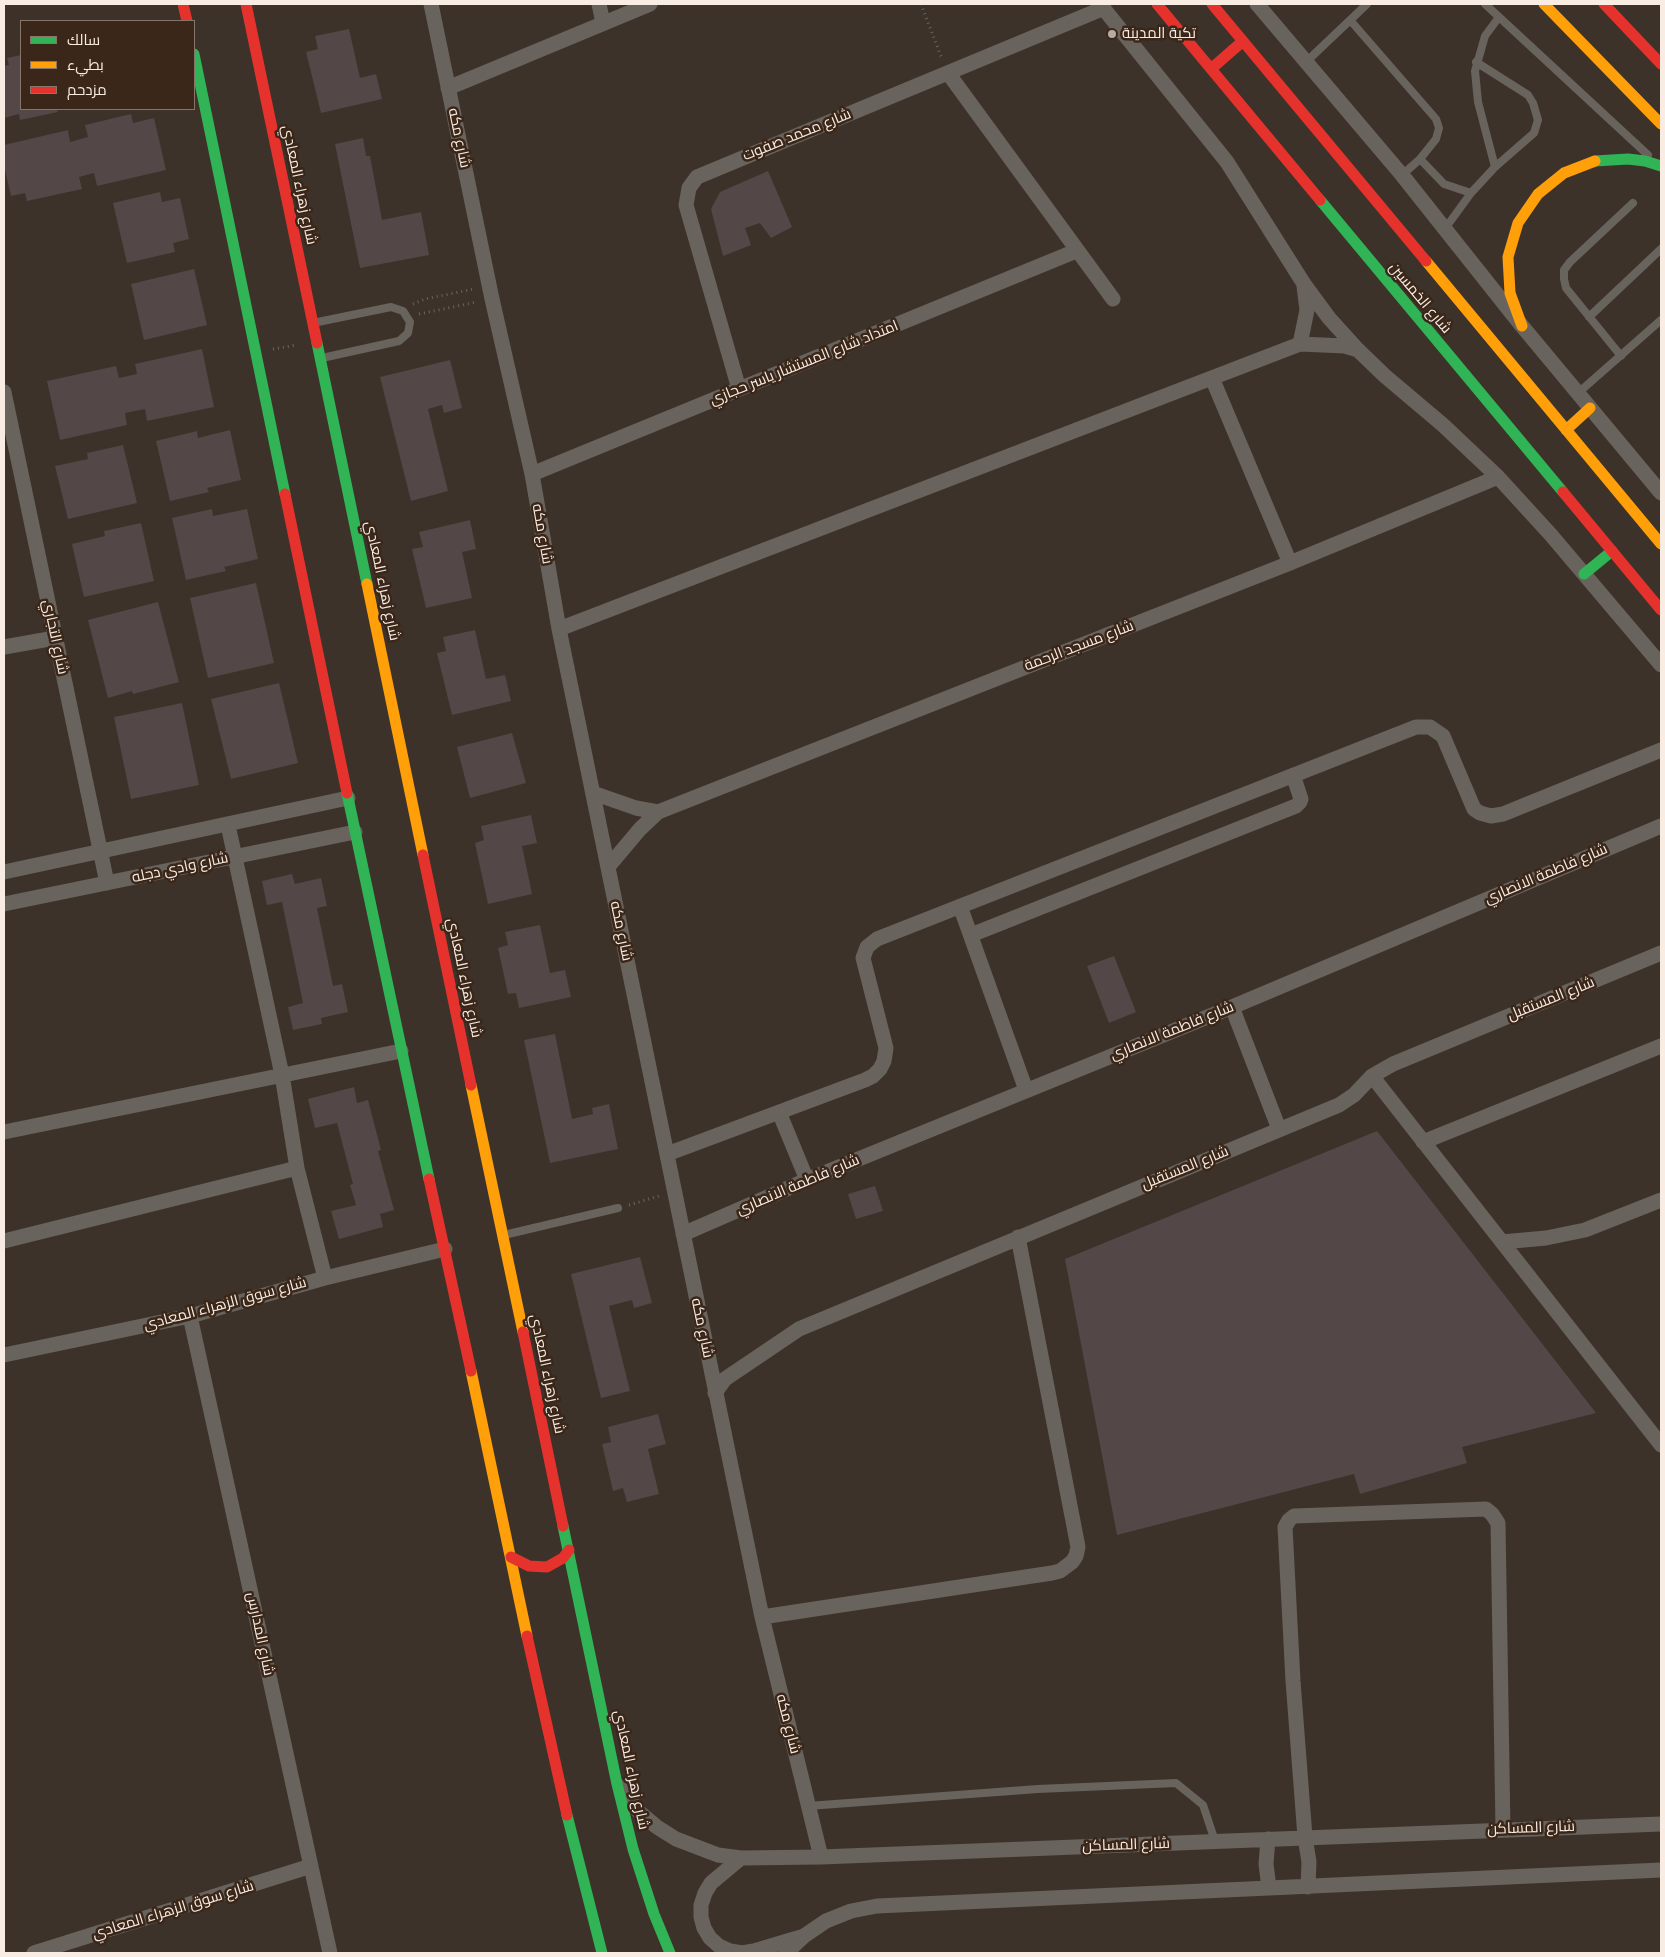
<!DOCTYPE html>
<meta charset="utf-8">
<style>
body{margin:0}
#map{position:relative;width:1665px;height:1957px;overflow:hidden;background:#3d322a;font-family:Karla,Cairo,sans-serif}
canvas{display:block}
.frame{position:absolute;inset:0;border:5px solid #f9ece3;pointer-events:none}
.legend{position:absolute;left:20px;top:20px;width:175px;height:90px;box-sizing:border-box;background:#3a2719;border:1px solid #86766a;margin:0;padding:6px 9px;list-style:none;font-size:15px;color:#f9ece3}
.legend li{display:flex;align-items:center;gap:10px;height:25px}
.legend b{width:25px;border:1px solid #86766a}
</style>
<div id="map">
<canvas width="1665" height="1957"></canvas>
<div class="frame"></div>
<ul class="legend">
<li><b style="height:6px;background:#30b455"></b>سالك</li>
<li><b style="height:6px;background:#ff9f0a"></b>بطيء</li>
<li><b style="height:6px;background:#e5322d"></b>مزدحم</li>
</ul>
</div>
<script>
const ctx = document.querySelector('canvas').getContext('2d');
ctx.lineJoin = 'round';
function paint(path, color) { ctx.fillStyle = color; ctx.fill(path, 'evenodd'); }
const toPath = rows => new Path2D(rows.map(r => 'M' + r).join(''));
function stroke(path, color, width, dash) { ctx.strokeStyle = color; ctx.lineWidth = width; ctx.lineCap = dash ? 'butt' : 'round'; ctx.setLineDash(dash || []); ctx.stroke(path); }
function drawText(font, color, halo, rows, align = 'center') {
  ctx.font = font + ' Karla,Cairo,sans-serif'; ctx.lineWidth = 5; ctx.setLineDash([]); ctx.textBaseline = 'middle'; ctx.strokeStyle = halo; ctx.fillStyle = color; for (const [text, x, y, turn = 0] of rows) {
    ctx.save(); ctx.translate(x, y); ctx.rotate((+turn || 0) * Math.PI / 180); ctx.textAlign = isNaN(turn) ? turn : align; if (halo) ctx.strokeText(text, 0, 0); ctx.fillText(text, 0, 0); ctx.restore();
  }
}
const building = toPath([
 [349,29,360,78,376,74,382,99,321,113,306,52,318,49,315,36],
 [21,55,21,109,57,109,58,112,20,120,19,114,4,118,4,66,9,65,7,58],
 [131,114,133,123,154,118,166,170,97,186,94,173,79,177,82,189,27,201,25,193,11,196,4,166,4,145,68,130,70,142,88,137,85,125],
 [363,138,366,156,370,156,382,220,421,212,429,255,360,268,335,144],
 [768,171,792,227,771,238,760,223,745,228,751,245,723,256,711,209,720,192],
 [160,192,162,202,180,198,189,239,173,243,175,252,127,263,113,203],
 [194,269,207,325,144,340,131,284],
 [202,349,214,407,147,421,145,409,125,413,127,425,60,440,47,381,116,366,119,378,137,374,135,364],
 [450,360,462,408,444,413,442,405,428,409,448,491,411,501,380,377],
 [230,430,241,480,207,488,209,492,170,501,156,441,197,431,198,438],
 [123,445,137,503,68,519,55,466,88,459,87,453],
 [212,509,213,516,247,509,258,559,224,567,226,571,186,580,172,518],
 [470,520,476,549,462,552,472,598,426,608,412,549,423,547,419,532],
 [141,523,154,581,84,597,72,544,105,536,104,531],
 [256,583,274,663,208,678,190,598],
 [158,602,179,682,133,694,132,691,108,698,88,620],
 [475,630,486,679,505,675,511,701,452,715,437,653,446,651,443,637],
 [279,683,298,763,231,779,211,699],
 [182,703,199,785,131,799,114,717],
 [512,733,526,783,470,798,457,747],
 [531,815,537,843,522,846,532,894,488,904,475,843,484,840,481,826],
 [292,874,295,884,321,878,327,906,317,908,333,986,342,984,348,1012,321,1018,322,1024,293,1030,288,1007,303,1003,282,902,267,905,262,881],
 [540,925,550,973,565,970,571,997,519,1008,516,993,508,994,498,948,508,945,505,932],
 [1114,956,1136,1012,1109,1023,1087,966],
 [555,1034,572,1119,593,1114,592,1108,609,1104,618,1149,550,1163,524,1040],
 [354,1087,357,1103,368,1100,381,1150,378,1151,394,1210,380,1214,383,1227,339,1239,331,1211,356,1205,350,1185,353,1184,337,1123,315,1128,308,1099],
 [1377,1131,1596,1413,1462,1447,1467,1463,1360,1494,1354,1474,1117,1535,1065,1259],
 [875,1186,883,1211,856,1219,848,1194],
 [640,1257,652,1303,634,1308,632,1300,609,1306,630,1391,601,1398,571,1274],
 [658,1414,666,1444,648,1449,659,1494,627,1502,623,1488,613,1491,602,1444,611,1442,608,1427]
]);
const path = toPath([
 [921,4,942,59],
 [413,304,425,299,474,289],
 [419,314,477,302],
 [273,349,297,345],
 [629,1205,659,1196]
]);
const lane = toPath([
 [1485,4,1648,155],
 [1350,20,1436,119,1439,128,1436,139,1420,159,1402,175],
 [1306,62,1367,4],
 [1420,159,1444,184,1471,193],
 [1495,167,1478,102,1475,71,1485,36,1499,17],
 [1444,230,1471,193,1495,167,1534,133,1538,120,1533,103,1528,95,1476,62],
 [1589,317,1661,249],
 [313,323,391,307,403,311,410,322,408,333,399,341,322,358],
 [1621,356,1566,288,1564,279,1564,270,1570,262,1633,203],
 [1578,393,1661,320],
 [504,1235,618,1208],
 [808,1806,1038,1789,1176,1783,1203,1805,1215,1841]
]);
const street = toPath([
 [431,4,492,299,532,474,559,629,762,1617,821,1857],
 [599,4,603,23],
 [1100,4,1227,162,1304,284,1329,318,1358,350,1385,376,1443,425,1498,477,1551,535,1661,665],
 [1257,4,1402,175,1522,326,1661,493],
 [948,73,1113,299],
 [448,88,650,4],
 [1300,344,1307,310,1304,286],
 [1212,378,1290,563],
 [739,389,686,205,689,188,697,177,1104,8],
 [4,392,107,883],
 [532,474,1076,251],
 [559,629,1300,344,1345,346,1358,350],
 [4,647,55,638],
 [593,793,636,808,658,812],
 [228,825,282,1075,297,1168,325,1278],
 [608,867,640,829,658,812,1290,563,1498,477],
 [4,872,348,798],
 [4,904,355,832],
 [960,906,1026,1090],
 [971,935,1296,806,1300,802,1301,799,1293,775],
 [1232,1007,1279,1129],
 [1372,1076,1661,1445],
 [779,1112,807,1180],
 [4,1132,401,1051],
 [1423,1142,1661,1046],
 [667,1154,865,1080,873,1076,880,1069,884,1061,886,1048,863,958,867,947,877,939,1416,727,1430,727,1443,736,1474,809,1480,813,1491,816,1503,814,1661,750],
 [683,1234,807,1180,1232,1007,1661,826],
 [4,1241,297,1168],
 [1502,1242,1546,1238,1585,1230,1661,1200],
 [190,1316,330,1953],
 [4,1355,190,1316,325,1278,445,1249],
 [715,1393,725,1379,799,1329,1339,1105,1354,1095,1372,1076,1393,1064,1661,953],
 [762,1617,1052,1573,1060,1571,1072,1562,1076,1556,1078,1547,1018,1237],
 [620,1787,639,1812,657,1827,676,1839,718,1855,741,1858,821,1857,1661,1824],
 [1268,1839,1266,1864,1269,1888],
 [741,1858,711,1883,705,1893,701,1905,701,1917,704,1928,710,1938,719,1946,730,1951,742,1953,754,1951,801,1937],
 [1308,1887,1309,1862,1305,1837,1293,1681,1285,1527,1289,1520,1294,1516,1486,1509,1492,1514,1498,1523,1503,1829],
 [34,1953,311,1866],
 [786,1953,804,1936,826,1921,851,1911,877,1906,1661,1870]
]);
const fast = toPath([
 [194,54,285,494],
 [1595,161,1628,159,1645,161,1661,166],
 [1320,200,1563,492],
 [317,343,367,584],
 [1584,574,1612,551],
 [347,793,429,1179],
 [563,1526,617,1784,633,1849,654,1914,670,1953],
 [567,1815,602,1953]
]);
const slow = toPath([
 [1544,4,1661,124],
 [1426,261,1661,544],
 [1522,326,1510,293,1508,257,1518,223,1538,194,1564,173,1595,161],
 [1566,430,1590,408],
 [367,584,423,855],
 [471,1085,523,1332],
 [471,1371,527,1636]
]);
const jam = toPath([
 [183,4,187,21],
 [246,4,317,343],
 [1157,4,1320,200],
 [1212,4,1426,261],
 [1604,4,1661,64],
 [1211,69,1243,41],
 [1563,492,1661,610],
 [285,494,347,793],
 [423,855,471,1085],
 [429,1179,471,1371],
 [523,1332,563,1526],
 [511,1557,529,1566,547,1567,563,1558,569,1550],
 [527,1636,567,1815]
]);
const markers = [
 [1112,34,5,"#b7aba2"]
];
const poiNames = [
 ["تكية المدينة",1122,34]
];
const streetNames = [
 ["شارع محمد صفوت",797,135,-22],
 ["شارع مكه",459,138,78],
 ["شارع زهراء المعادي",299,185,78],
 ["شارع الخمسين",1420,298,50],
 ["امتداد شارع المستشار ياسر حجازي",804,363,-22],
 ["شارع مكه",542,534,80],
 ["شارع زهراء المعادي",382,581,78],
 ["شارع التجاري",55,637,78],
 ["شارع مسجد الرحمة",1079,646,-21],
 ["شارع وادي دجله",180,868,-12],
 ["شارع فاطمة الانصاري",1546,874,-23],
 ["شارع مكه",621,931,78],
 ["شارع زهراء المعادي",464,978,78],
 ["شارع المستقبل",1551,999,-22],
 ["شارع فاطمة الانصاري",1172,1031,-22],
 ["شارع المستقبل",1185,1168,-22],
 ["شارع فاطمة الانصاري",798,1185,-23],
 ["شارع سوق الزهراء المعادي",225,1304,-15],
 ["شارع مكه",702,1328,78],
 ["شارع زهراء المعادي",547,1374,78],
 ["شارع المدارس",260,1634,78],
 ["شارع مكه",788,1724,76],
 ["شارع زهراء المعادي",631,1770,78],
 ["شارع المساكن",1531,1828,-2],
 ["شارع المساكن",1126,1845,-2],
 ["شارع سوق الزهراء المعادي",173,1910,-17]
];
paint(building, '#534747');
stroke(path, '#6a655f', 3, [1, 4]);
stroke(lane, '#69635d', 8);
stroke(street, '#69635d', 15);
stroke(fast, '#30b455', 11);
stroke(slow, '#ff9f0a', 11);
stroke(jam, '#e5322d', 11);
for (const [x, y, r, color] of markers) { const dot = new Path2D(); dot.arc(x, y, r, 0, 2 * Math.PI); ctx.fillStyle = color; ctx.fill(dot); stroke(dot, '#3a2719', 2); }
drawText('15px', '#f9ece3', '#3a2719', poiNames, 'left');
drawText('15px', '#f9ece3', '#3a2719', streetNames);
</script>
